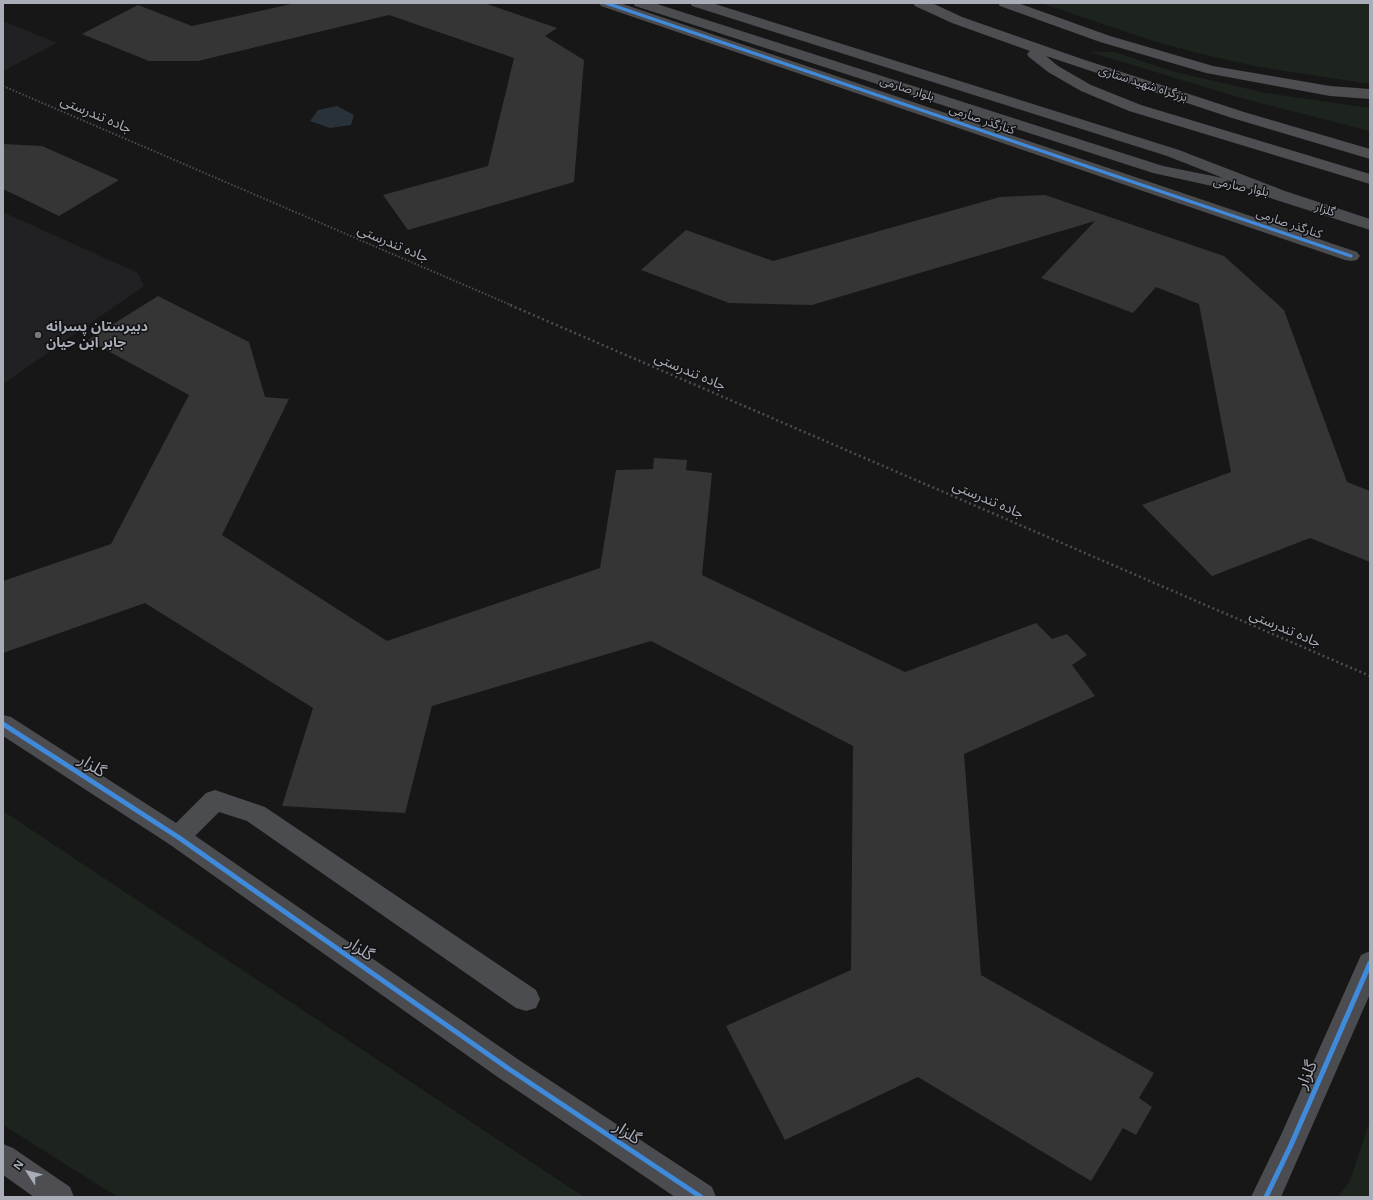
<!DOCTYPE html>
<meta charset="utf-8">
<style>
body{margin:0}
#map{position:relative;width:1373px;height:1200px;overflow:hidden;background:#171717;font-family:"Open Sans",sans-serif}
canvas{display:block}
.frame{position:absolute;inset:0;border:4px solid #a8adb8;pointer-events:none}
.north{position:absolute;left:8px;top:1152px;width:40px;height:40px;-webkit-text-stroke:3px #111113;paint-order:stroke;rotate:306deg;font-size:11px;font-weight:700;line-height:16px;text-align:center;color:#a8adb8}
.north::after{content:'';display:block;margin:auto;width:14px;height:18px;background:#a8adb8;clip-path:polygon(50% 0,100% 100%,50% 72%,0 100%)}
</style>
<div id="map">
<canvas width="1373" height="1200"></canvas>
<div class="frame"></div>
<div class="north">N</div>
</div>
<script>
const ctx = document.querySelector('canvas').getContext('2d');
ctx.lineJoin = 'round';
function paint(path, color) { ctx.fillStyle = color; ctx.fill(path, 'evenodd'); }
const toPath = rows => new Path2D(rows.map(r => 'M' + r).join(''));
function stroke(path, color, width, dash) { ctx.strokeStyle = color; ctx.lineWidth = width; ctx.lineCap = dash ? 'butt' : 'round'; ctx.setLineDash(dash || []); ctx.stroke(path); }
function drawText(font, color, halo, rows, align = 'center') {
  ctx.font = font + ' "Open Sans","Noto Sans Arabic",sans-serif'; ctx.lineWidth = 3; ctx.setLineDash([]); ctx.textBaseline = 'middle'; ctx.strokeStyle = halo; ctx.fillStyle = color; for (const [text, x, y, turn = 0] of rows) {
    ctx.save(); ctx.translate(x, y); ctx.rotate((+turn || 0) * Math.PI / 180); ctx.textAlign = isNaN(turn) ? turn : align; if (halo) ctx.strokeText(text, 0, 0); ctx.fillText(text, 0, 0); ctx.restore();
  }
}
const built = toPath([
 [3,21,57,43,3,71],
 [3,212,138,273,144,286,3,384]
]);
const green = toPath([
 [1041,3,1370,3,1370,84,1259,67,1197,53,1147,39],
 [1090,52,1114,52,1175,72,1266,93,1370,108,1370,131,1241,98],
 [3,811,584,1197,118,1197,3,1125],
 [1370,1121,1370,1197,1338,1197,1350,1181]
]);
const water = toPath([
 [337,106,354,115,351,125,330,128,310,121,318,110]
]);
const building = toPath([
 [296,3,484,3,557,28,545,36,584,60,574,182,408,230,383,195,488,166,514,58,389,15,198,61,149,61,82,34,138,5,192,26],
 [3,144,42,146,119,180,59,216,3,189],
 [1045,195,1224,256,1284,310,1347,482,1370,491,1370,562,1310,538,1212,576,1142,505,1231,472,1199,304,1156,287,1133,313,1041,278,1095,221,812,305,729,303,641,270,686,230,773,261,1000,197],
 [158,296,249,342,265,397,289,399,222,535,387,641,600,568,616,470,653,469,654,458,687,460,686,470,712,473,702,575,905,672,1036,623,1052,639,1067,634,1087,655,1072,665,1095,696,964,754,981,975,1154,1073,1139,1098,1152,1107,1136,1135,1123,1128,1091,1181,918,1077,785,1140,726,1026,851,970,853,746,651,641,432,706,405,813,282,806,313,708,145,603,3,653,3,581,111,544,189,395,88,340]
]);
const pathFar1 = toPath([
 [3,86,513,306]
]);
const path = toPath([
 [510,305,1370,676]
]);
const minor = toPath([
 [599,3,620,3,1357,252,1360,256,1357,260,1351,261,1345,260,601,6,599,3],
 [215,790,265,807,536,990,540,999,536,1008,526,1011,516,1008,247,821,219,812,187,844,178,847,169,844,165,837,169,830,206,793,215,790]
]);
const tertiary = toPath([
 [633,3,654,3,1163,166,1223,178,1167,156,692,6,690,3,712,3,1179,150,1285,191,1370,219,1370,230,1273,199,1227,180,1229,183,1227,187,1221,188,1153,173,635,6,633,3],
 [3,715,11,717,187,830,519,1060,712,1187,716,1197,675,1197,499,1078,169,844,3,736,3,715],
 [1370,951,1370,994,1281,1197,1251,1197,1281,1135,1361,955,1370,951]
]);
const trunk = toPath([
 [913,3,932,3,962,17,1082,59,1244,112,1370,149,1370,159,1232,118,1046,56,1058,66,1091,85,1141,105,1370,174,1370,184,1129,111,1081,91,1048,72,1029,57,1027,54,1030,51,952,23,915,6,913,3],
 [998,3,1018,3,1110,36,1213,66,1330,86,1370,89,1370,99,1330,96,1206,73,1100,42,1000,6,998,3],
 [3,1144,13,1148,70,1187,74,1197,34,1197,3,1175,3,1144]
]);
const cyclewayFar1 = toPath([
 [606,3,1351,256]
]);
const cycleway = toPath([
 [3,724,178,837,509,1069,701,1197],
 [1266,1197,1291,1145,1370,963]
]);
const markers = [
 [38,335,4,"#757880"]
];
const farStreetnames = [
 ["بزرگراه شهید ستاری",1143,84,18],
 ["بلوار صارمی",907,89,18],
 ["کنارگذر صارمی",982,120,19],
 ["بلوار صارمی",1241,187,12],
 ["گلزار",1325,210,18],
 ["کنارگذر صارمی",1289,224,19]
];
const streetNames = [
 ["جاده تندرستی",96,115,23],
 ["جاده تندرستی",393,244,23],
 ["جاده تندرستی",690,372,23],
 ["جاده تندرستی",988,500,23],
 ["جاده تندرستی",1285,629,23]
];
const poiNames = [
 ["دبیرستان پسرانه",46,327],
 ["جابر ابن حیان",46,343]
];
const nearStreetnames = [
 ["گلزار",92,766,33],
 ["گلزار",360,949,35],
 ["گلزار",1307,1075,-66],
 ["گلزار",627,1133,34]
];
paint(built, '#212123');
paint(green, '#1d241e');
paint(water, '#2a3239');
paint(building, '#353536');
stroke(pathFar1, '#4d4e52', 2, [1.5, 2]);
stroke(path, '#4d4e52', 2.5, [2, 3]);
paint(minor, '#4b4c50');
paint(tertiary, '#4b4c50');
paint(trunk, '#4e4e52');
stroke(cyclewayFar1, '#408adc', 3);
stroke(cycleway, '#408adc', 5);
for (const [x, y, r, color] of markers) { const dot = new Path2D(); dot.arc(x, y, r, 0, 2 * Math.PI); ctx.fillStyle = color; ctx.fill(dot); stroke(dot, '#111113', 1.5); }
drawText('12px', '#a8adb8', '#111113', farStreetnames);
drawText('14px', '#a8adb8', '#111113', streetNames);
drawText('bold 14px', '#a8adb8', '#111113', poiNames, 'left');
drawText('17px', '#a8adb8', '#111113', nearStreetnames);
</script>
